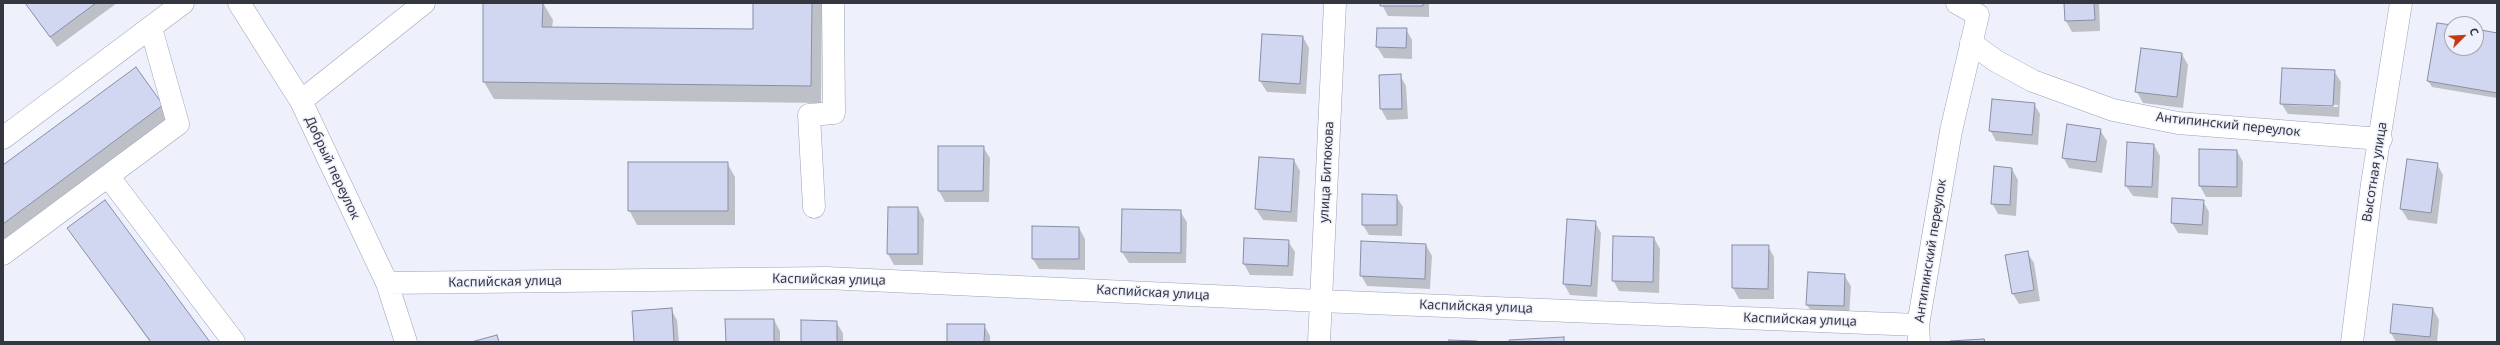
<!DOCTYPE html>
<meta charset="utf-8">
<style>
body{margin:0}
#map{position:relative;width:2500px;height:345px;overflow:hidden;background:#eef1fb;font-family:"Noto Sans",sans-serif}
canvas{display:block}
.frame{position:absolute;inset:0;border:4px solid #343640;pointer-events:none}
.north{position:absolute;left:2444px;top:16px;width:40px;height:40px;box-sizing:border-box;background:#eef1fb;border:1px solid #a4a6b0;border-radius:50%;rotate:66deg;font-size:11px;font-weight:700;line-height:16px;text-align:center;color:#343640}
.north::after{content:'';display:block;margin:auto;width:14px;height:18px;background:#c43b13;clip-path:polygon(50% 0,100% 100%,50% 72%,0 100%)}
</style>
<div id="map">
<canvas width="2500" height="345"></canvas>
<div class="frame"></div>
<div class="north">С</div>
</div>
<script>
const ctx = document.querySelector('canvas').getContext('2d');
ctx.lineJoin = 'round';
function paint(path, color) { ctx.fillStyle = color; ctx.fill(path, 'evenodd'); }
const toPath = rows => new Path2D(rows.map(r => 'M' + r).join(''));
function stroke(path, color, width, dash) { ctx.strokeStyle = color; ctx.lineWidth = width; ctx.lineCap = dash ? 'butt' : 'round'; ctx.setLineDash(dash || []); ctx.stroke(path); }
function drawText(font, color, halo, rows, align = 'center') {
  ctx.font = font + ' "Noto Sans",sans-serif'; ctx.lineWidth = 3; ctx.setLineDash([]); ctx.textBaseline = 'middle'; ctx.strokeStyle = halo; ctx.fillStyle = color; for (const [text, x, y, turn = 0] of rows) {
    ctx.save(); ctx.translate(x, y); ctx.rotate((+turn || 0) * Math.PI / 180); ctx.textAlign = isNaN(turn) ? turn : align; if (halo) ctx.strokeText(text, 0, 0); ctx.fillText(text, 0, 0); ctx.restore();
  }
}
const shadow = toPath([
 [25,3,117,3,57,47],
 [484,3,543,3,553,20,552,28,754,30,754,3,822,3,821,103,494,99,484,82],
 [1381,3,1429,3,1429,17,1388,16],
 [2065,3,2099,3,2100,31,2072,32,2066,21],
 [2452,26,2452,48,2476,48,2476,30,2497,34,2497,98,2432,87,2428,81],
 [1406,29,1412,40,1412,59,1384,58,1377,47],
 [1303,37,1309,48,1306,94,1267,92,1260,81],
 [2182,54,2188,65,2183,108,2143,103,2137,92],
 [2334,71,2341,82,2339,117,2288,114,2281,103],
 [2287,103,2338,105,2338,107,2287,105],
 [1400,75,1406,86,1408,119,1387,120,1381,109,1380,76],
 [2034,104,2040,114,2038,145,1996,141,1990,130],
 [163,105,171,119,3,244,3,167],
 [2100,130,2107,141,2102,173,2069,168,2063,157],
 [2154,145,2160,156,2158,198,2133,196,2126,186],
 [983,147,990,158,989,202,945,202,939,191],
 [2237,151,2243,162,2242,197,2206,197,2200,186],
 [1294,160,1300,171,1297,222,1263,220,1256,209],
 [727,163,735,177,735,225,637,225,629,210],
 [2437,164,2443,175,2437,224,2408,220,2401,209],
 [2012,169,2018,180,2016,216,1998,214,1992,203],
 [1396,196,1403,207,1402,236,1369,235,1363,225],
 [2203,201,2209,212,2208,235,2178,233,2172,223],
 [918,208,924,219,923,265,894,265,888,254],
 [1180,211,1187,222,1186,263,1129,263,1122,252],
 [1568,220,1595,222,1601,233,1597,297,1570,295,1564,284],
 [68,228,208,342,150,342],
 [1079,228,1085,239,1085,270,1039,269,1033,259],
 [1654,238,1660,249,1659,293,1619,291,1613,280],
 [1245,239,1288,241,1295,252,1293,276,1250,275,1244,264],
 [1426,245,1432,256,1430,289,1367,286,1361,275],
 [1733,246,1768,246,1774,257,1774,299,1739,299,1733,288],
 [2027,252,2034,263,2040,301,2019,304,2013,294],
 [1844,275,1851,286,1849,317,1814,315,1807,305],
 [671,309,677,320,679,342,635,342],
 [2433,309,2439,320,2437,342,2396,342,2391,333],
 [774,320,780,331,780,342,727,342],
 [836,322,843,333,843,342,802,342],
 [984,325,990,336,990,342,948,342]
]);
const building = toPath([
 [25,3,96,3,50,37,25,3],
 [483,3,543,3,542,27,753,29,753,3,812,3,811,86,483,82,483,3],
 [1380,3,1423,3,1423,6,1380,6,1380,3],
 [2064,3,2094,3,2095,20,2065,21,2064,3],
 [2437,23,2452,25,2452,48,2476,48,2476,29,2497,33,2497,93,2427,81,2437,23],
 [1377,28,1407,28,1406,48,1376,47,1377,28],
 [1262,34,1303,36,1300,84,1259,81,1262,34],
 [2141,48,2182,53,2177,97,2135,92,2141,48],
 [136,67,163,105,3,224,3,165,136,67],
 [2282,68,2335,70,2333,106,2280,104,2282,68],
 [1401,74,1402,109,1380,109,1379,75,1401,74],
 [1992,99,2035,103,2032,135,1989,131,1992,99],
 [2067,124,2101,129,2096,162,2062,158,2067,124],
 [2127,142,2154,144,2152,187,2125,186,2127,142],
 [938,146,984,146,983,191,938,191,938,146],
 [2199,149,2237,150,2237,187,2199,186,2199,149],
 [1259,157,1294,159,1291,212,1255,209,1259,157],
 [2407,159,2438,163,2431,213,2400,209,2407,159],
 [628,162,728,162,728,211,628,211,628,162],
 [1994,166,2012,168,2010,205,1991,204,1994,166],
 [1362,194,1397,195,1397,225,1362,225,1362,194],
 [2172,198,2204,200,2202,225,2171,223,2172,198],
 [105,200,210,342,151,342,67,228,105,200],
 [888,207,918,207,918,254,887,254,888,207],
 [1122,209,1181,210,1181,253,1121,252,1122,209],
 [1567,219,1596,221,1591,286,1563,284,1567,219],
 [1032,226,1079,227,1079,259,1032,259,1032,226],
 [1613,236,1654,237,1653,282,1612,281,1613,236],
 [1244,238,1289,240,1288,266,1243,264,1244,238],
 [1361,241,1426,244,1425,279,1360,276,1361,241],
 [1732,245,1769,245,1768,289,1732,288,1732,245],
 [2028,251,2034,290,2012,294,2005,255,2028,251],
 [1808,272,1845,274,1844,306,1806,305,1808,272],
 [2393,304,2433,308,2430,337,2390,333,2393,304],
 [672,308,674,342,634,342,632,311,672,308],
 [725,319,774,319,774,342,726,342,725,319],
 [801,320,837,321,837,342,801,342,801,320],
 [947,324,985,324,984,342,947,342,947,324],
 [497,335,499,342,471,342,497,335],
 [1564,337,1564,342,1509,342,1509,340,1564,337],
 [1984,339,1985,342,1950,342,1950,341,1984,339],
 [1449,340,1477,341,1477,342,1449,342,1449,340]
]);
const minor = toPath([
 [239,3,301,101,387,283,406,342],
 [1971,43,1996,61,2033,81,2113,110,2178,123,2381,139],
 [301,101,424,3],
 [3,138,183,3],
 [108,176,234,342],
 [814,207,809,115,834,113,833,3],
 [3,254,178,124,151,28],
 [387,283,826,278,1320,301,1918,325],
 [1319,342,1335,3],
 [1919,342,1918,325,1951,131,1978,15,1957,3],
 [2352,342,2372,184,2401,3]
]);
const streetNames = [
 ["Антипинский переулок",2228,125,6],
 ["Добрый переулок",332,168,65],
 ["улица Битюкова",1327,172,-87],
 ["Высотная улица",2375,172,-81],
 ["Антипинский переулок",1931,251,-81],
 ["Каспийская улица",829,280,1],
 ["Каспийская улица",505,282,-1],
 ["Каспийская улица",1153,293,3],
 ["Каспийская улица",1476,307,2],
 ["Каспийская улица",1800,320,2]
];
paint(shadow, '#0003');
paint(building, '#d1d7f0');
stroke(building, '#888ea6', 1);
stroke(minor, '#9aa0b8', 23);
stroke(minor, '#fff', 22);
drawText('13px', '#343640', '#eef1fb', streetNames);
</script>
